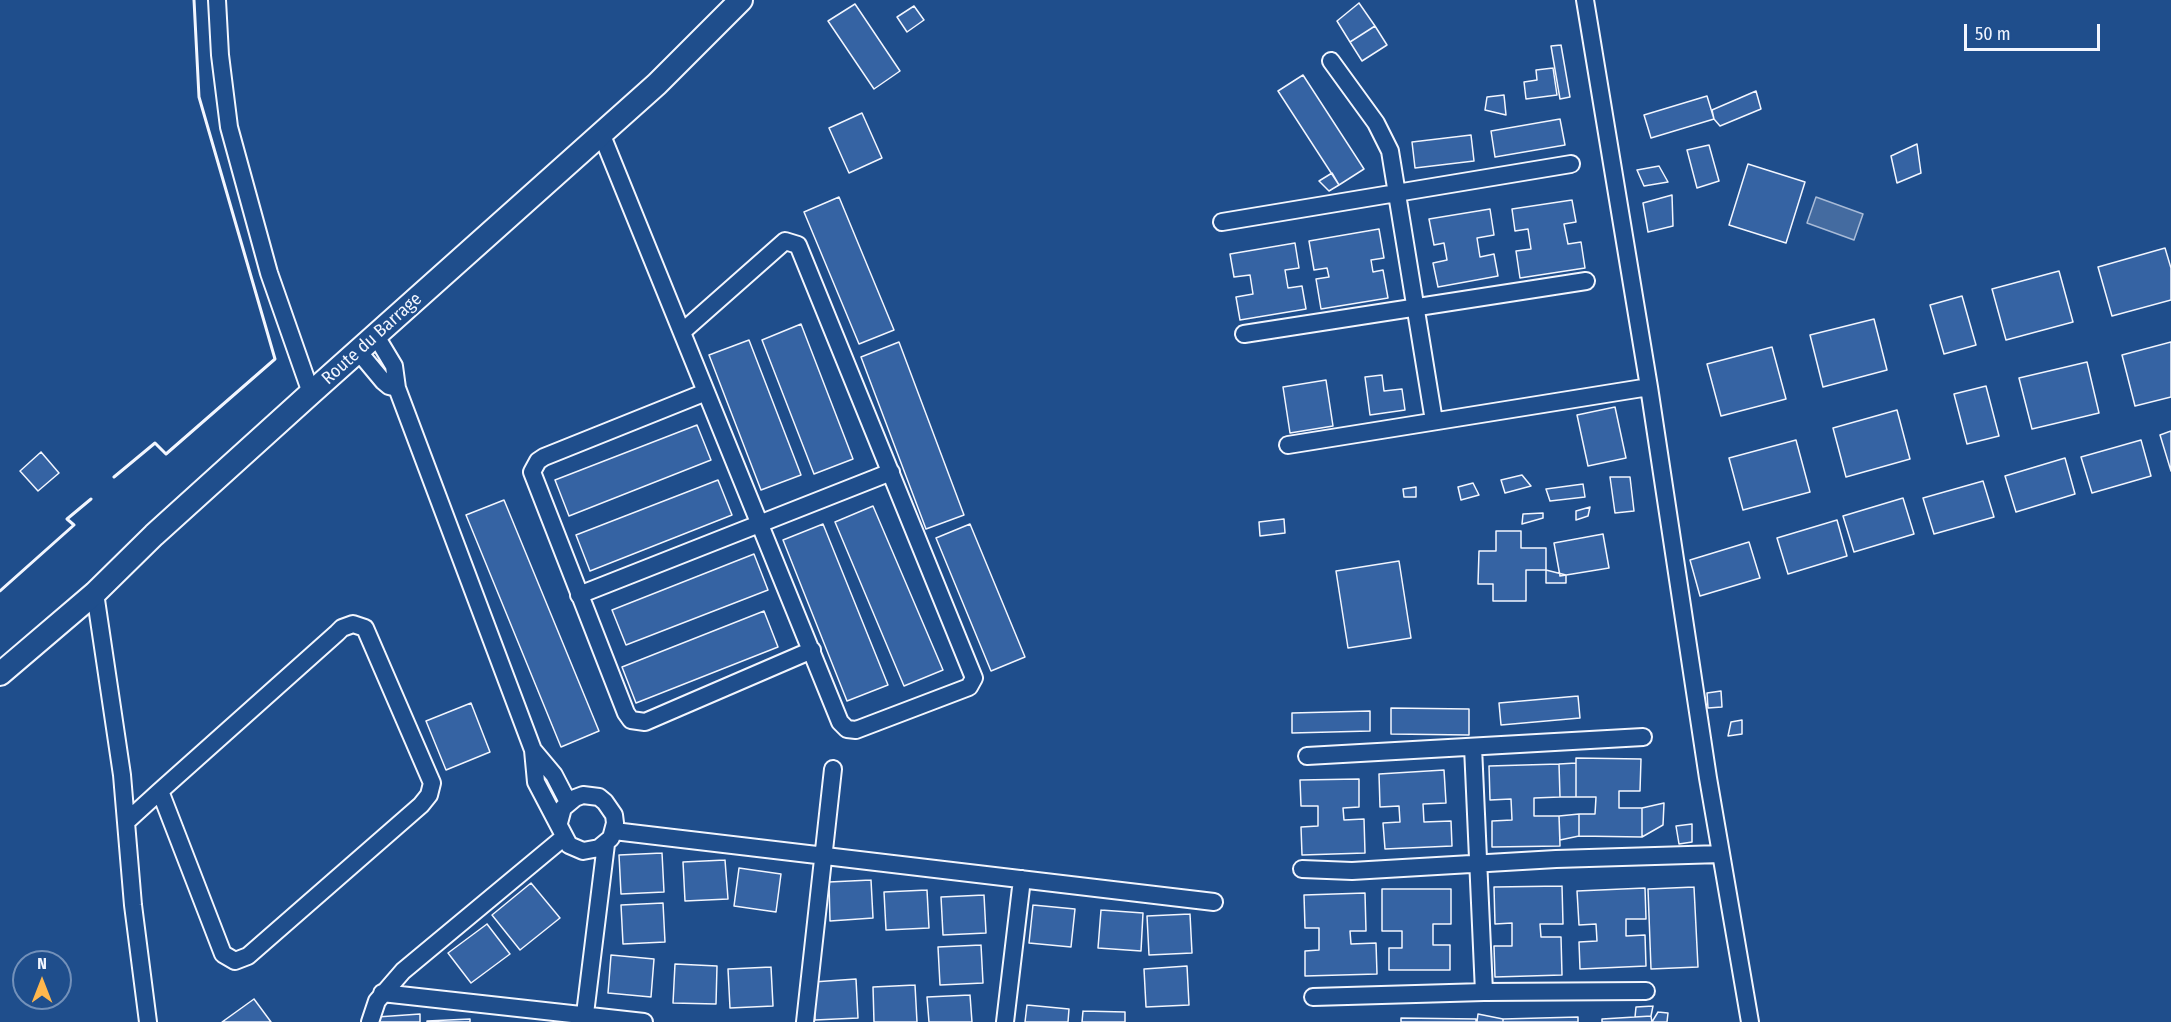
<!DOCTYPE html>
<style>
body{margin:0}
#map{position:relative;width:2171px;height:1022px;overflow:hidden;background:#1f4e8c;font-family:"Fira Sans Condensed",sans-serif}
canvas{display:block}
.north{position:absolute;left:12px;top:950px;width:60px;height:60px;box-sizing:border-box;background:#1f4e8c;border:2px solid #7391ba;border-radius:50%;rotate:0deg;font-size:16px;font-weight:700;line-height:24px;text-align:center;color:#f2f6ff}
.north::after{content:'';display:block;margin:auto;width:21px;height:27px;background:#ffb74d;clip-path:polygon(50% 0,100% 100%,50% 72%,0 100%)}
.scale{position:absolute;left:1964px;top:24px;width:136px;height:27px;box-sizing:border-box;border:3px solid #f2f6ff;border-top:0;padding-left:8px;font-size:18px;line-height:21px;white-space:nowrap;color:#f2f6ff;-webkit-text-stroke:4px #1f4e8c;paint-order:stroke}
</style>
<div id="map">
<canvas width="2171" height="1022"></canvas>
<div class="north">N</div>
<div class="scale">50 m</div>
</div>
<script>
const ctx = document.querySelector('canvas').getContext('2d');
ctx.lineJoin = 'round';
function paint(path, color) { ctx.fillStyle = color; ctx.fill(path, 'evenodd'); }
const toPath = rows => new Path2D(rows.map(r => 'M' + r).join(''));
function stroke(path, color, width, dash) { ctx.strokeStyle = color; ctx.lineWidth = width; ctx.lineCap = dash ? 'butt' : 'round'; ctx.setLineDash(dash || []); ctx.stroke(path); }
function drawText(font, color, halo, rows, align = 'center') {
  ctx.font = font + ' "Fira Sans Condensed",sans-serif'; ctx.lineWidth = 4.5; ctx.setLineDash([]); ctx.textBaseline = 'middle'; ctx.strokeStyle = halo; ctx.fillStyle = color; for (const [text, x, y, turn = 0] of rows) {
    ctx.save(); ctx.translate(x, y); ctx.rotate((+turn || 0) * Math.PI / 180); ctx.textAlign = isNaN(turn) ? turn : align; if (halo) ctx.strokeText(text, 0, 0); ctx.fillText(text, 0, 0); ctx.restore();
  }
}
const water = toPath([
 [1816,197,1863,214,1854,240,1807,223,1816,197]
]);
const building = toPath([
 [1359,3,1375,26,1350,42,1337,21,1359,3],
 [855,4,900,71,874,89,828,21,855,4],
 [914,6,924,20,907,32,897,17,914,6],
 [1375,26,1387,45,1362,61,1350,42,1375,26],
 [1561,45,1570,97,1560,99,1551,46,1561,45],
 [1553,68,1557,95,1526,99,1524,82,1537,80,1536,70,1553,68],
 [1303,75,1364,169,1339,185,1278,91,1303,75],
 [1756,91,1761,109,1720,126,1714,119,1712,110,1756,91],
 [1504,95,1506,115,1485,110,1487,97,1504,95],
 [1707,96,1714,119,1651,138,1644,115,1707,96],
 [862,113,882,158,849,173,829,128,862,113],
 [1560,119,1565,145,1495,157,1491,131,1560,119],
 [1471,135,1474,161,1415,168,1412,142,1471,135],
 [1917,144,1921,173,1897,183,1891,156,1917,144],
 [1709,145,1719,181,1697,188,1687,150,1709,145],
 [1748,164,1805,182,1786,243,1729,225,1748,164],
 [1659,166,1668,182,1644,186,1637,170,1659,166],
 [1332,173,1339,185,1329,191,1319,181,1332,173],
 [1672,195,1673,226,1648,232,1643,203,1672,195],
 [839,197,894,330,859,344,804,212,839,197],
 [1572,200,1576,222,1564,224,1568,244,1581,242,1585,268,1520,278,1516,251,1531,249,1528,229,1515,231,1512,209,1572,200],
 [1490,209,1494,235,1477,238,1480,257,1494,254,1498,276,1438,287,1433,263,1447,260,1444,243,1434,245,1429,219,1490,209],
 [1379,229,1384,258,1371,260,1373,272,1383,270,1388,298,1321,309,1316,279,1329,277,1327,268,1314,270,1309,241,1379,229],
 [1295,243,1299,268,1285,270,1288,288,1302,286,1306,309,1240,320,1236,297,1253,294,1250,275,1234,277,1230,254,1295,243],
 [2165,248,2171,268,2171,300,2112,316,2098,267,2165,248],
 [2059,271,2073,322,2006,340,1992,289,2059,271],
 [1962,296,1976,345,1944,354,1930,305,1962,296],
 [1874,319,1887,370,1823,387,1810,335,1874,319],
 [801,324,853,459,814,474,762,340,801,324],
 [749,340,801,475,761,490,709,355,749,340],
 [899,342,964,515,926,529,861,357,899,342],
 [2171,342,2171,397,2135,406,2122,355,2171,342],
 [1772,347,1786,399,1721,416,1707,364,1772,347],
 [2087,362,2099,413,2032,429,2019,378,2087,362],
 [1382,375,1384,391,1402,389,1405,410,1370,415,1365,377,1382,375],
 [1326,380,1333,426,1290,433,1283,387,1326,380],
 [1986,386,1999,436,1967,444,1954,394,1986,386],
 [1615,407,1626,458,1588,466,1577,415,1615,407],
 [1897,410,1910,459,1846,477,1833,428,1897,410],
 [697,425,711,460,569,516,555,480,697,425],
 [2171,431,2171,471,2160,435,2171,431],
 [1796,440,1810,492,1743,510,1729,458,1796,440],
 [2141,440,2151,476,2092,493,2081,457,2141,440],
 [41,452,59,473,38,491,20,471,41,452],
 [2065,458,2075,494,2016,512,2005,476,2065,458],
 [1522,475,1531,486,1505,493,1501,480,1522,475],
 [1610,477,1630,477,1634,511,1615,513,1610,477],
 [718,480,732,515,590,571,576,535,718,480],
 [1983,481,1994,517,1934,534,1923,498,1983,481],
 [1473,483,1479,495,1461,500,1458,487,1473,483],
 [1583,484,1585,497,1550,501,1546,489,1583,484],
 [1416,487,1416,497,1404,497,1403,489,1416,487],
 [1903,498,1914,534,1854,552,1843,516,1903,498],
 [504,500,599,731,561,747,466,515,504,500],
 [873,506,943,670,904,686,835,522,873,506],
 [1590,507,1588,516,1576,520,1576,511,1590,507],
 [1543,513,1543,518,1522,524,1523,514,1543,513],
 [1284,519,1285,533,1260,536,1259,522,1284,519],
 [1837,520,1847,556,1788,574,1777,538,1837,520],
 [823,524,888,685,847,701,783,540,823,524],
 [970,524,1025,657,991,671,936,538,970,524],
 [1496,531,1521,531,1521,548,1546,548,1546,570,1526,570,1526,601,1493,601,1493,584,1478,584,1479,551,1496,551,1496,531],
 [1603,534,1609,568,1560,576,1554,543,1603,534],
 [1749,542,1760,578,1700,596,1690,560,1749,542],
 [754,554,768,590,626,645,612,610,754,554],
 [1399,561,1411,638,1348,648,1336,571,1399,561],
 [1546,570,1566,575,1566,583,1546,583,1546,570],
 [764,611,778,647,636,703,622,667,764,611],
 [1721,691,1722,707,1708,708,1707,693,1721,691],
 [1578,696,1580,718,1501,725,1499,703,1578,696],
 [471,703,490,752,446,770,426,721,471,703],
 [1391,708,1469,709,1469,735,1391,734,1391,708],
 [1370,711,1370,731,1292,733,1292,713,1370,711],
 [1742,720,1742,734,1728,736,1731,722,1742,720],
 [1576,758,1641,759,1640,791,1619,791,1619,808,1642,808,1642,837,1579,836,1579,814,1595,814,1596,797,1576,797,1576,758],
 [1576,763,1576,797,1560,797,1559,764,1576,763],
 [1559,764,1560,797,1534,798,1534,816,1559,816,1560,846,1492,847,1492,821,1512,820,1511,799,1490,800,1489,766,1559,764],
 [1444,770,1446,803,1423,804,1424,822,1451,821,1452,846,1385,849,1383,823,1400,822,1399,806,1380,807,1379,774,1444,770],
 [1359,779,1359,807,1343,808,1344,820,1364,819,1365,853,1302,855,1301,827,1318,826,1318,806,1301,806,1300,780,1359,779],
 [1664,803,1663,825,1642,837,1642,808,1664,803],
 [1579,814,1579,836,1560,840,1559,816,1579,814],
 [1692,824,1692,842,1679,844,1676,826,1692,824],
 [662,853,664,892,621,894,619,855,662,853],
 [725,860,728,899,685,901,683,862,725,860],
 [739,868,781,874,776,912,734,906,739,868],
 [871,880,873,918,830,921,829,882,871,880],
 [531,883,560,918,520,950,492,915,531,883],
 [1562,886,1563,924,1540,924,1541,937,1561,937,1562,975,1495,977,1494,946,1512,946,1512,923,1495,924,1494,887,1562,886],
 [1694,887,1698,967,1651,969,1648,889,1694,887],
 [1645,888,1646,919,1626,919,1626,936,1645,935,1646,966,1580,969,1579,942,1597,941,1596,924,1579,925,1577,891,1645,888],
 [1382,889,1451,889,1451,924,1433,924,1433,945,1450,945,1450,970,1389,970,1389,948,1402,948,1402,931,1382,931,1382,889],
 [927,890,929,928,886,930,884,892,927,890],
 [1365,893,1366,931,1350,931,1351,944,1376,943,1377,974,1305,976,1305,951,1319,950,1319,928,1305,928,1304,895,1365,893],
 [984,895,986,933,943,935,941,897,984,895],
 [663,903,665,942,623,944,621,905,663,903],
 [1033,905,1075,909,1071,947,1029,943,1033,905],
 [1101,910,1143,913,1141,951,1098,948,1101,910],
 [1190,914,1192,953,1149,955,1147,916,1190,914],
 [487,924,510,954,471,983,448,953,487,924],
 [981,945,983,983,940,985,938,947,981,945],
 [611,955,654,959,651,997,608,993,611,955],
 [675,964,717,966,716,1004,673,1003,675,964],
 [1187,966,1189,1005,1146,1007,1144,969,1187,966],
 [771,967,773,1006,730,1008,728,969,771,967],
 [856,979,858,1018,815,1020,813,982,856,979],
 [915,985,917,1022,874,1022,873,987,915,985],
 [970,995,972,1022,929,1022,927,997,970,995],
 [254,999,271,1022,222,1022,254,999],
 [1027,1005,1069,1009,1068,1022,1025,1022,1027,1005],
 [1653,1006,1651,1016,1635,1017,1636,1007,1653,1006],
 [1083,1011,1125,1012,1125,1022,1082,1022,1083,1011],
 [1658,1012,1668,1013,1667,1022,1652,1022,1658,1012],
 [420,1014,420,1022,378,1022,377,1017,420,1014],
 [1478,1014,1503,1019,1503,1022,1477,1022,1478,1014],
 [1651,1016,1652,1022,1602,1022,1602,1019,1651,1016],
 [1578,1017,1578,1022,1503,1022,1503,1019,1578,1017],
 [1401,1018,1476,1019,1476,1022,1401,1022,1401,1018],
 [470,1019,470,1022,427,1022,427,1021,470,1019]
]);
const minor = toPath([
 [217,0,220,55,229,127,269,273,311,393],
 [1585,0,1649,387,1708,778,1750,1022],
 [1331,61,1376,123,1390,151,1434,421],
 [601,133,840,722,847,729,856,730,969,687,974,678,798,245,785,241,682,332],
 [1222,222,1571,164],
 [1244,334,1586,281],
 [376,336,394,366,397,388,533,750,554,775,568,802],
 [358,351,383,381,389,386,397,388],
 [706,392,544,457,538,461,532,472,626,713,631,720,645,722,812,650],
 [1288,445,1649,387],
 [95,593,122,775,133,905,148,1022],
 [579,595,891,472],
 [533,750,536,782,569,845,583,851,599,848,611,838,615,823,614,815,605,802,599,797,583,795,575,798,563,808,559,823],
 [1307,756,1643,737],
 [126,822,160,791,337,633,342,628,353,624,365,628,432,783,429,795,421,805,248,956,235,961,223,954,160,791],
 [614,831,1214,902],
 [1302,869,1352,871,1556,859,1721,854],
 [1484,992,1646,991],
 [382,993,644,1022],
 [1313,997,1484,992,1473,747],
 [370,1022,377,1001,403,971,563,838],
 [584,1022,606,844],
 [805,1022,833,769],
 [1005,1022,1022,879]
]);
const secondary = toPath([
 [0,674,95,593,154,535,311,393,657,84,741,0]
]);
const wall = toPath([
 [114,477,155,443,166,454,275,359,199,97,194,0],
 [0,591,74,525,67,519,91,499]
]);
const streetNames = [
 ["Route du Barrage",372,339,-42]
];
paint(water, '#446ba0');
stroke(water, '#a8bbd7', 1.5);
paint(building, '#3563a3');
stroke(building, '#f2f6ff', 1.5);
stroke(minor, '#f2f6ff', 20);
stroke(secondary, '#f2f6ff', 26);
stroke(minor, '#1f4e8c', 16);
stroke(secondary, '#1f4e8c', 22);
stroke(wall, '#f2f6ff', 3);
drawText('18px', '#f2f6ff', '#1f4e8c', streetNames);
</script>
